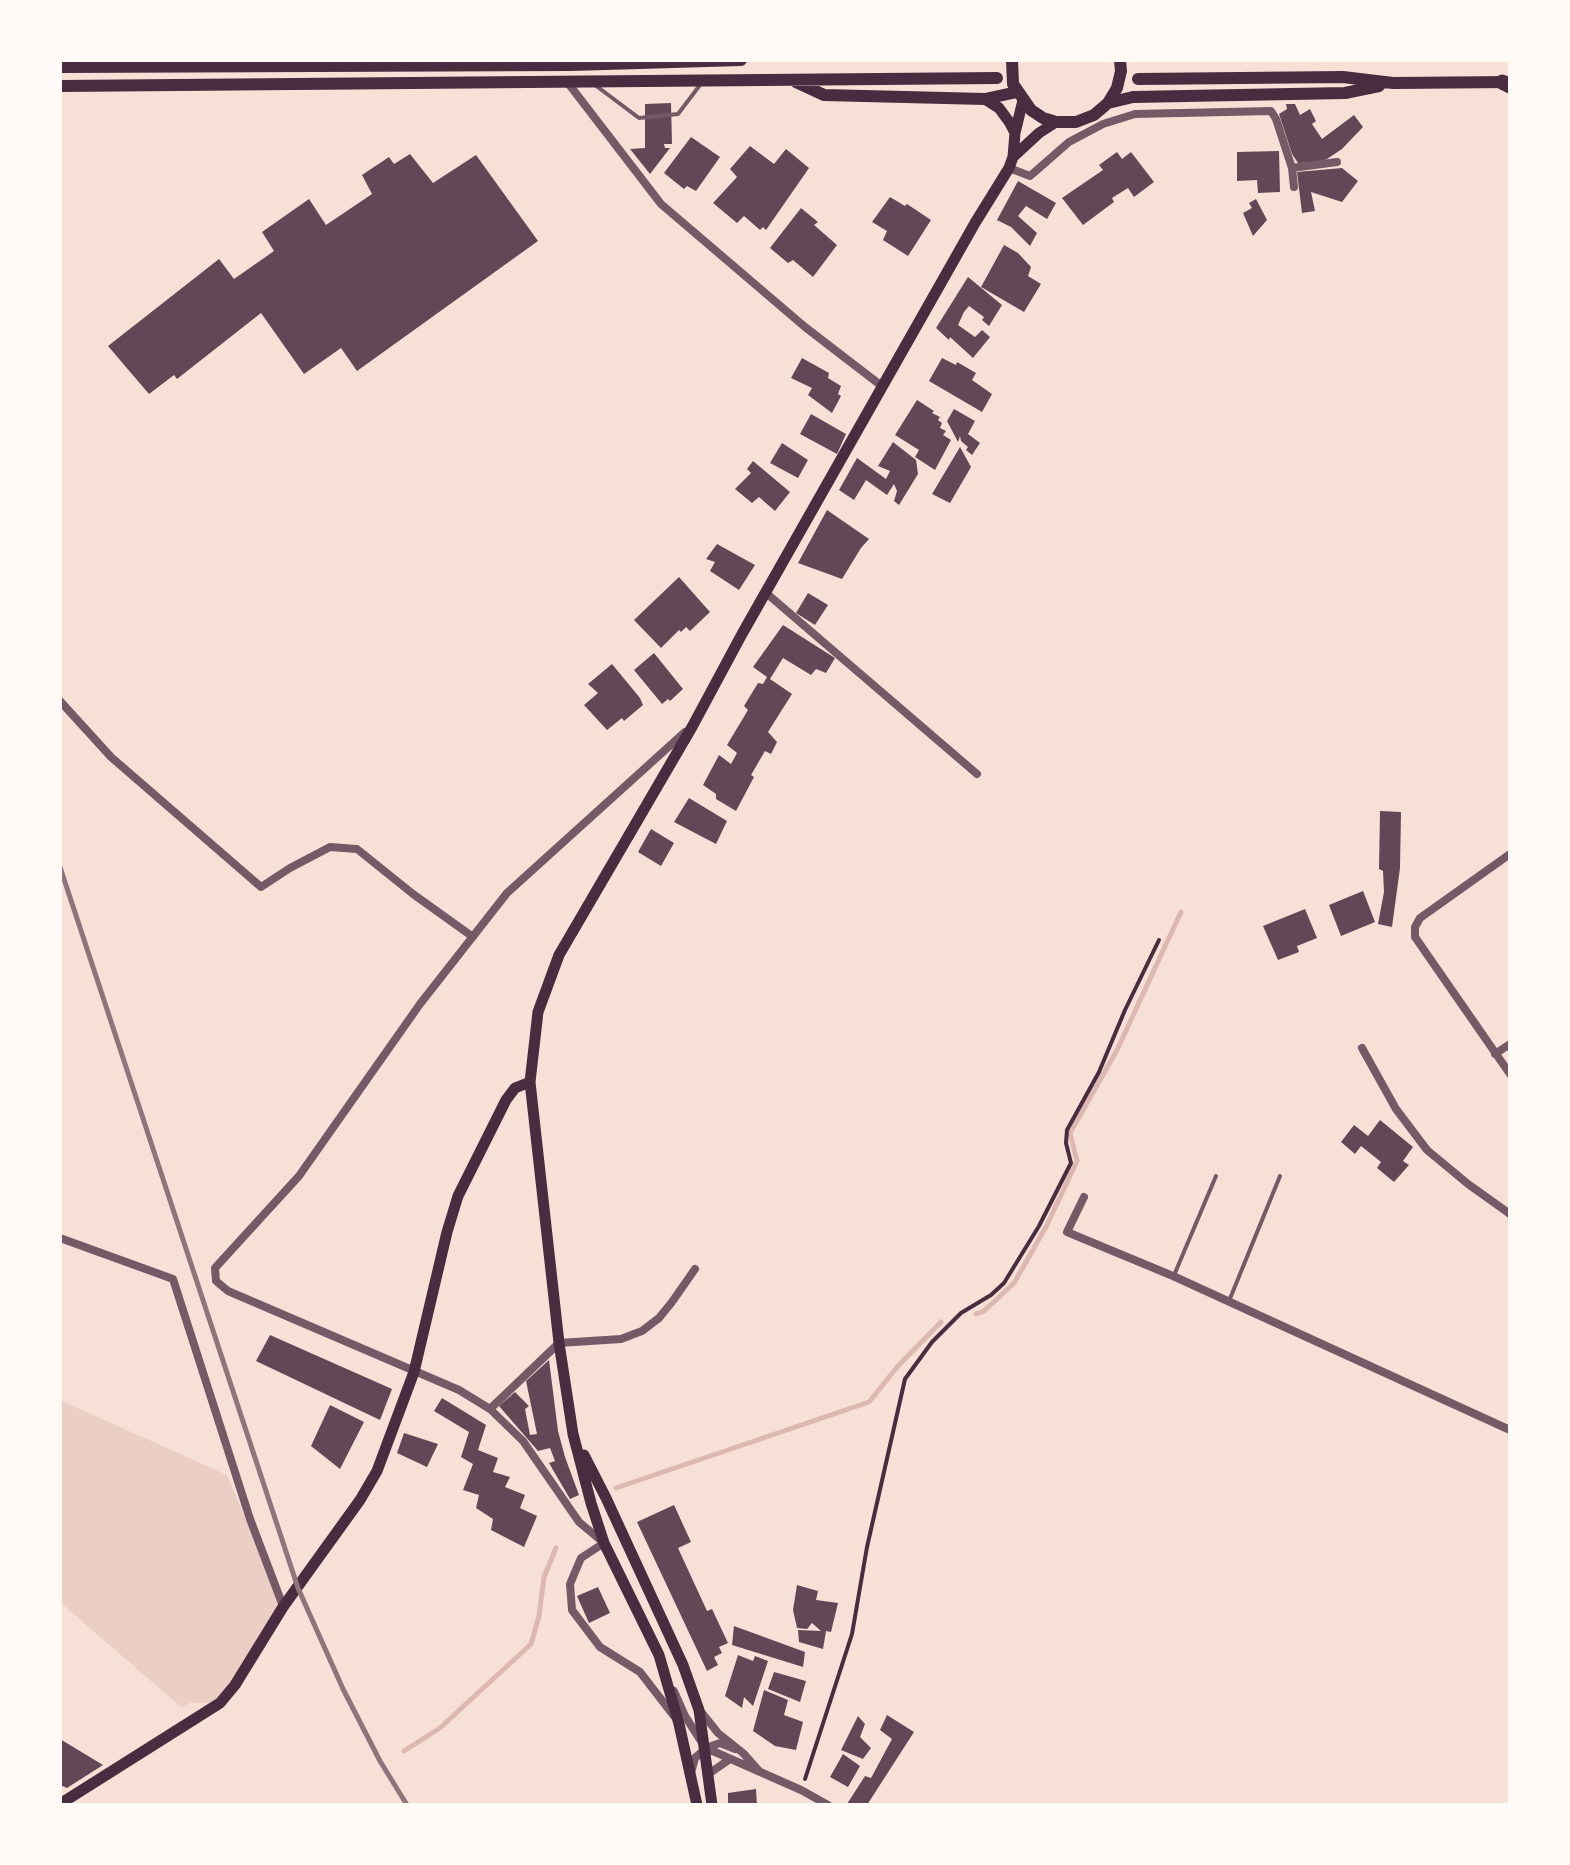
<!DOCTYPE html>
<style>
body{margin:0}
#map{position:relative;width:1570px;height:1865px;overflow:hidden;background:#f7e1d7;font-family:Arial,sans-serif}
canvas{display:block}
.frame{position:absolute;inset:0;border:62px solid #fffaf5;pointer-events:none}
</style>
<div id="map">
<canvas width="1570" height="1865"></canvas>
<div class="frame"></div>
</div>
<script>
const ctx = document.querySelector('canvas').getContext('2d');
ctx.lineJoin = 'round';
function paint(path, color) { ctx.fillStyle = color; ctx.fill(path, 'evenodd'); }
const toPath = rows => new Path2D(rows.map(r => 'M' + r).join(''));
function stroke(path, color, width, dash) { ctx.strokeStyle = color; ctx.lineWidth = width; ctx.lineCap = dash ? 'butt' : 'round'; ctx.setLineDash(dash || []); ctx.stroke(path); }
const green = toPath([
 [60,1400,227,1475,283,1607,220,1703,190,1703,182,1708,62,1604,60,1606]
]);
const stream = toPath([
 [976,1314,984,1311,1014,1283,1047,1225,1077,1161,1070,1133,1117,1050,1181,912],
 [616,1488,869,1402,898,1366,941,1322],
 [404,1751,440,1728,531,1644,539,1616,544,1577,556,1548]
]);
const building = toPath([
 [671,103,672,144,664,144,665,148,670,148,650,174,630,149,645,148,645,104],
 [1286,104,1295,104,1300,115,1310,109,1316,121,1312,124,1322,139,1354,115,1363,127,1342,149,1327,159,1319,162,1298,163,1292,154,1279,114,1287,109],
 [691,137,720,157,696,191,687,186,684,189,664,173],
 [750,146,774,164,786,149,809,168,766,230,763,227,760,230,744,216,737,223,713,203,737,177,730,169],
 [1279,151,1280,192,1258,193,1257,180,1237,181,1237,152],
 [1117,152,1122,159,1131,152,1154,182,1134,197,1128,188,1112,198,1114,202,1083,225,1062,198,1103,170,1099,165],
 [410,154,433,183,476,155,538,241,357,371,341,348,304,374,261,313,177,379,174,375,149,394,108,346,219,259,234,279,274,251,262,232,309,199,326,225,372,194,362,175,389,157,394,164],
 [1342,168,1358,181,1342,202,1311,192,1315,211,1302,213,1297,172],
 [1018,181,1056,203,1047,219,1026,206,1018,216,1037,233,1030,246,1011,227,997,220],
 [890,197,905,206,907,204,931,220,908,256,883,240,887,231,872,222],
 [1256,199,1267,220,1253,236,1243,213,1252,208,1249,203],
 [801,208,818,222,814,225,837,245,813,277,793,260,788,263,770,248],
 [1004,245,1018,253,1031,267,1028,276,1041,284,1024,312,981,287],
 [968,277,1002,305,989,326,982,320,984,317,969,306,964,312,958,325,975,337,982,330,990,337,973,358,950,337,949,340,936,328],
 [802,358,829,373,828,378,841,386,838,394,841,396,832,413,808,395,812,388,791,378],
 [942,358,956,365,957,362,976,373,972,380,992,394,982,412,929,381],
 [917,400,934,411,932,413,940,417,938,420,942,423,940,428,946,431,943,435,951,440,935,470,915,457,919,450,895,435],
 [954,409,975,421,968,434,980,443,972,455,966,450,968,447,961,441,960,436,958,442,947,421],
 [811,414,846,434,837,454,800,434],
 [893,442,916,460,918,474,899,505,894,501,897,491,894,484,887,495,866,480,854,500,839,490,857,458,886,479,890,471,878,466],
 [782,443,808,460,798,478,770,463],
 [960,447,971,467,950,503,932,494],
 [753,461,790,492,775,511,759,497,752,503,735,489,751,473,747,469],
 [827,510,869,539,861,548,842,579,798,563],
 [717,544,755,565,739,590,710,571,715,562,706,559],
 [679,577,710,612,690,631,686,627,681,632,679,630,661,648,634,620],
 [808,593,828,605,815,625,796,613],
 [783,625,835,658,826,673,816,669,811,675,783,658,770,679,792,694,768,732,777,742,771,754,765,751,751,775,754,777,736,811,716,799,716,794,703,785,719,755,731,764,737,753,727,745,748,710,744,706,758,683,763,684,767,677,753,667],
 [654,653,683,689,670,701,668,699,662,704,634,670],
 [612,664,640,698,643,705,624,721,622,718,607,730,584,705,598,693,588,684],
 [689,798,727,821,716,844,674,822],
 [1380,811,1401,812,1400,868,1392,927,1378,924,1384,892,1383,871,1379,869],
 [651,829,674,843,661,866,638,852],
 [1363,891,1375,922,1341,936,1329,905],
 [1305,909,1317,938,1297,946,1299,952,1278,960,1263,926],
 [1380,1120,1413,1147,1403,1161,1409,1165,1394,1182,1377,1168,1381,1162,1361,1146,1355,1154,1341,1142,1354,1125,1368,1136],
 [270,1335,392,1389,380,1420,256,1361],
 [549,1360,558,1431,565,1457,579,1495,570,1499,549,1463,555,1461,550,1448,538,1451,499,1406,515,1392,529,1406,525,1409,530,1435,537,1434,526,1381],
 [442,1398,486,1425,478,1450,498,1458,493,1472,510,1477,505,1487,525,1495,520,1508,537,1516,524,1547,491,1530,493,1519,476,1508,479,1495,463,1490,473,1464,461,1457,469,1432,434,1411],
 [330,1405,364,1422,340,1469,311,1446],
 [404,1433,438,1444,427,1467,397,1453],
 [674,1505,691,1542,678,1548,707,1611,712,1609,728,1643,719,1647,722,1653,714,1657,718,1665,707,1671,637,1522],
 [797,1585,818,1591,816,1600,838,1603,831,1632,826,1631,823,1649,799,1642,798,1630,821,1631,812,1623,807,1629,797,1628,793,1610],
 [598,1587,610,1613,589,1623,577,1596],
 [734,1626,805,1652,803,1667,732,1645],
 [738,1655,753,1661,755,1656,768,1661,753,1706,744,1697,742,1708,725,1696],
 [774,1672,806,1681,800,1702,768,1689],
 [764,1690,788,1700,784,1715,803,1722,796,1750,775,1746,753,1731],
 [887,1715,914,1732,867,1805,847,1804,865,1776,871,1778,892,1739,880,1730],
 [858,1716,865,1724,860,1737,871,1748,863,1759,841,1750],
 [60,1739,103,1765,67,1788,60,1785],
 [843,1754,860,1766,848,1787,830,1777],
 [756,1789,757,1805,728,1805,728,1793]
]);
const path = toPath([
 [805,1779,852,1634,867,1547,905,1379,932,1342,961,1313,991,1295,1004,1283,1039,1226,1071,1163,1066,1143,1067,1130,1099,1072,1125,1010,1159,940]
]);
const service = toPath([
 [595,85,639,118,678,114,700,85],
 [1175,1273,1216,1176],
 [1229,1301,1280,1176]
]);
const minor = toPath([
 [568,83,661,204,805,327,883,387],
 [1009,168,1030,176,1069,142,1103,124,1135,114,1271,111,1276,119,1292,168,1294,187],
 [1292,168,1337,162],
 [765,592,977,774],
 [60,701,111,757,261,887,290,868,330,847,357,849,413,894,473,937],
 [1510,854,1420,918,1415,927,1415,937,1510,1074],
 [1362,1048,1396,1109,1427,1150,1468,1184,1510,1214],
 [1495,1054,1510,1044],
 [1084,1197,1067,1232,1173,1276,1510,1430],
 [60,1238,173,1279,250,1519,283,1606],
 [490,1409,559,1343,621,1339,642,1331,659,1318,672,1302,695,1269],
 [674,1691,685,1716,701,1741],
 [702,1713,718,1733,743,1753,759,1771],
 [674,1716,640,1672,600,1647,572,1610,570,1584,581,1558,604,1543,579,1522,523,1441,490,1409,459,1390,228,1291,216,1281,215,1268,299,1176,420,1004,507,893,685,732],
 [706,1748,801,1790,828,1805],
 [691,1773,695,1758,706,1748,720,1743,735,1749],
 [707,1775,730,1759]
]);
const secondary = toPath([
 [985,99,999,108,1010,123,1015,133],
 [1013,157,1039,133,1056,122],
 [584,1455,606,1498,683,1665,699,1710,712,1805],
 [60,1804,220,1703,235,1685,283,1607,360,1500,377,1471,414,1372,447,1232,458,1196,506,1100,515,1088,530,1082],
 [697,1805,679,1724,659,1655,604,1543,591,1503,573,1434,559,1343,530,1082,538,1012,559,955,692,727,742,634,975,223,1009,168,1013,157,1015,133,1023,100]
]);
const primary = toPath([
 [1012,60,1013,84,1031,110,1043,118,1056,122,1076,122,1094,115,1108,103,1117,88,1121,71,1120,60],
 [60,67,571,65,741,60],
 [1138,79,1343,77,1393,83,1510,82],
 [796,82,824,95,985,99,1017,92],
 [60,86,997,78],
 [1108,103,1133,97,1345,93,1379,86]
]);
const motorway = toPath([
 [1502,82,1510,86]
]);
const rail = toPath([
 [60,867,298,1588,343,1689,380,1761,407,1805]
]);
paint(green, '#ebcfc5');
stroke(stream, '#dcb8b0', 5);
paint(building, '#644757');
stroke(path, '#4a2c40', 4);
stroke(service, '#755966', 4);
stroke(minor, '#755966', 8);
stroke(secondary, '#4a2c40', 11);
stroke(primary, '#4a2c40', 12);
stroke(motorway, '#4a2c40', 15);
stroke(rail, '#8f747c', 5);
</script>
